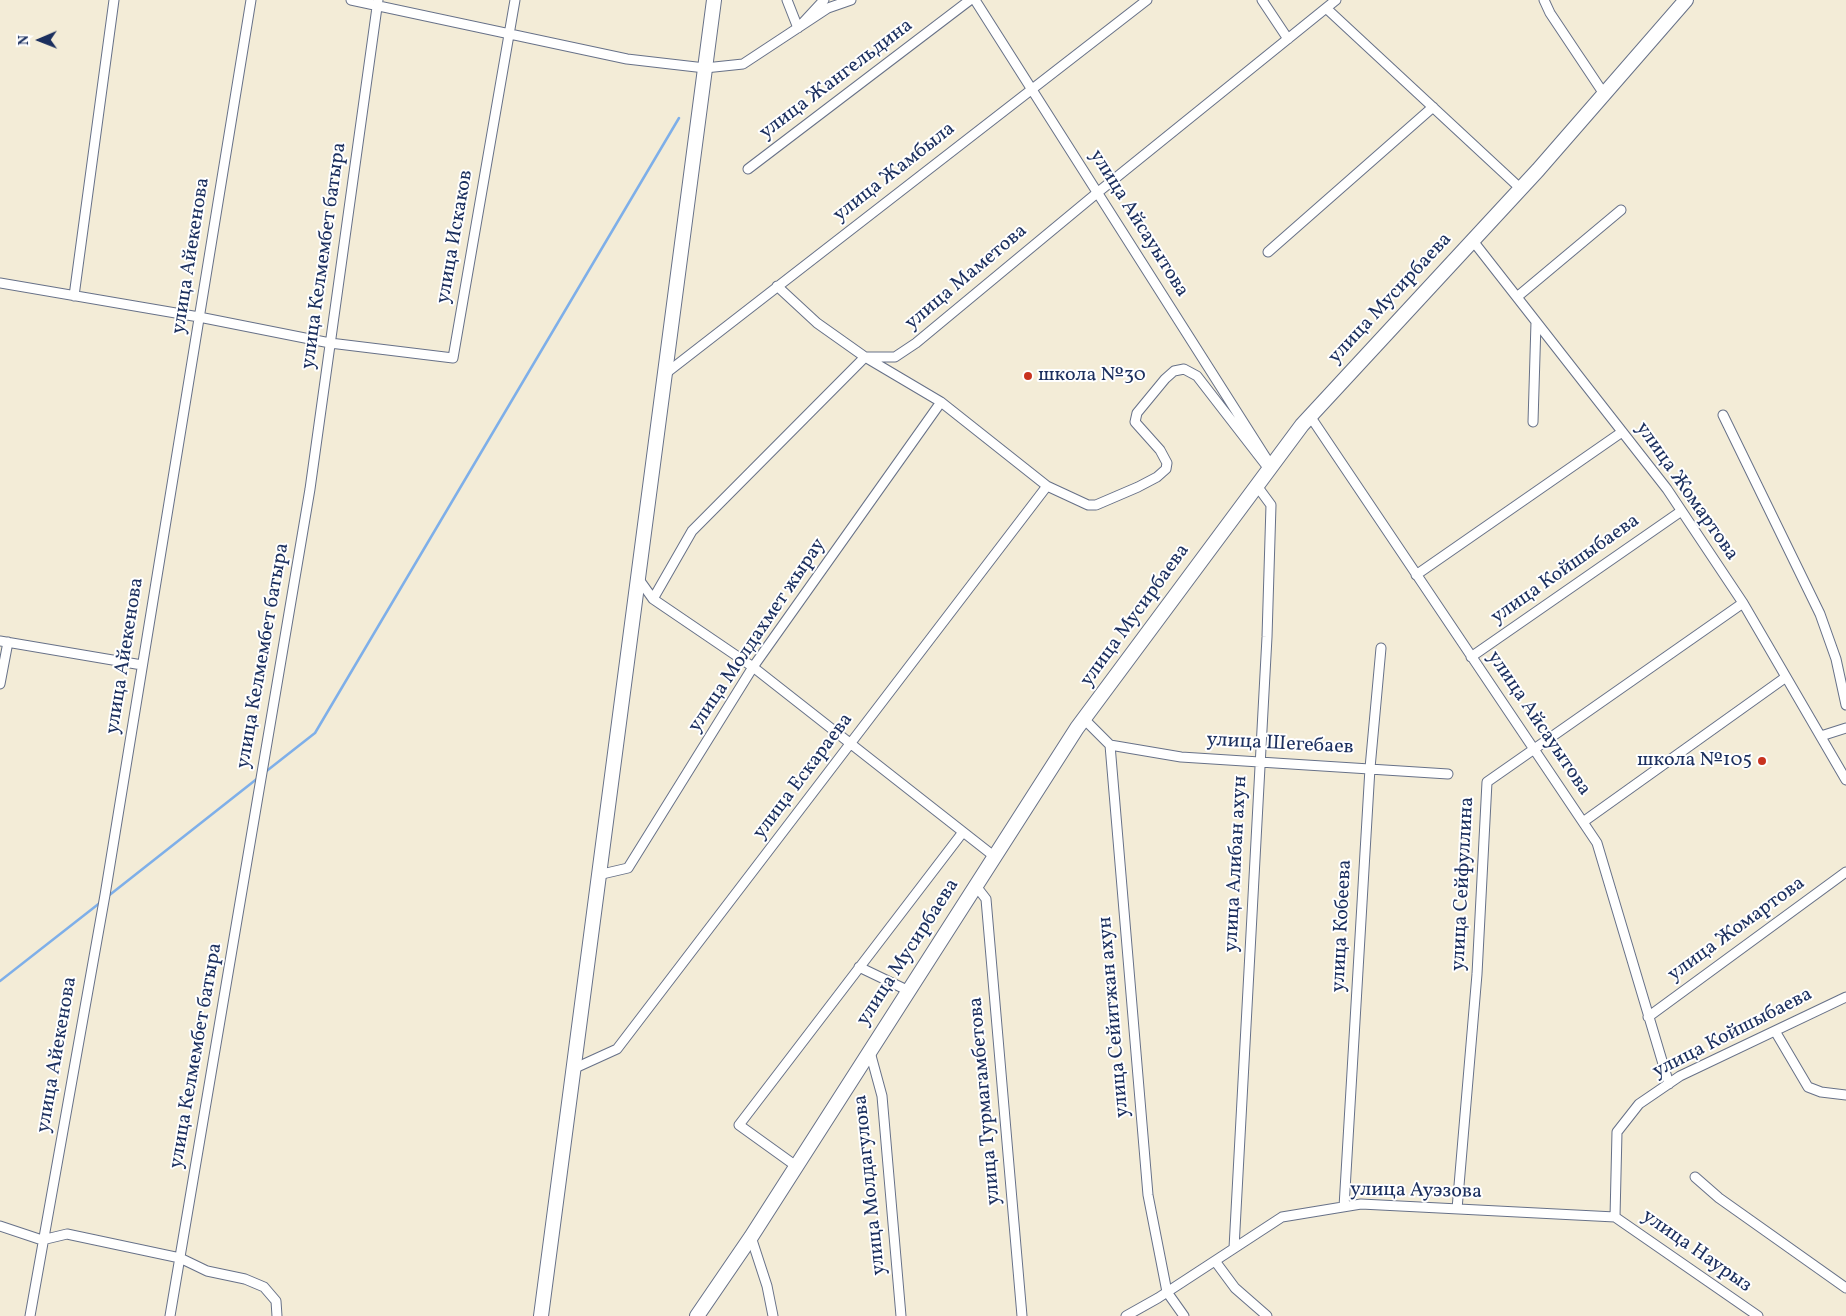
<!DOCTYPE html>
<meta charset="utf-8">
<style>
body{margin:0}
#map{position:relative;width:1846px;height:1316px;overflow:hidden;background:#f3ecd7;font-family:Vollkorn,serif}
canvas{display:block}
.north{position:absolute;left:15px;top:15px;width:50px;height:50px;-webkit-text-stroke:4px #fff;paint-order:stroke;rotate:269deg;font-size:14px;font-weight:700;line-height:20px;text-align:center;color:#1b2f5e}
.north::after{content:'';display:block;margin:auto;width:18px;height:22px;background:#1b2f5e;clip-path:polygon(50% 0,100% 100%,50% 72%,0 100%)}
</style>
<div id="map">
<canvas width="1846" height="1316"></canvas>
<div class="north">N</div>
</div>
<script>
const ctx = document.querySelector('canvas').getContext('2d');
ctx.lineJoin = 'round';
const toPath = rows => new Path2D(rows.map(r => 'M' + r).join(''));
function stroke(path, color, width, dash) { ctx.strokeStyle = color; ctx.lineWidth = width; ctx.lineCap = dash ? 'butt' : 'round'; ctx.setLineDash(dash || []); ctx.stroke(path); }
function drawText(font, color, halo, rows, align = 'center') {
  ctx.font = font + ' Vollkorn,serif'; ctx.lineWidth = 4; ctx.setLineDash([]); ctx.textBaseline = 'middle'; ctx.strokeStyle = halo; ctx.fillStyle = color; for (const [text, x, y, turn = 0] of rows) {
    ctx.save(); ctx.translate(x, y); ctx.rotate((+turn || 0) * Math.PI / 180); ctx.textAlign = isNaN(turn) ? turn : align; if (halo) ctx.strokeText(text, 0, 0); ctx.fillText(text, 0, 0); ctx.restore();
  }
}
const stream = toPath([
 [264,773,315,733,679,118],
 [107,897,258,778],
 [0,981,101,902]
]);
const street = toPath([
 [351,0,627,59,705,68,743,64,828,8,851,0],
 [787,0,798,28,824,0],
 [975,0,1266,458],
 [1262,0,1288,39],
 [1544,0,1550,13,1604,94],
 [1326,8,1521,189],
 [748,169,970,0],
 [1473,241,1667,489,1743,603,1846,780],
 [1268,252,1433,107],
 [0,283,199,317,330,343,453,358,515,0],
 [777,286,817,323,865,357,941,402,1047,486,1088,505,1096,505,1138,487,1157,477,1166,469,1167,463,1160,450,1135,422,1137,413,1165,379,1174,371,1184,369,1197,376,1269,469],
 [74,296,114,0],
 [1517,297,1621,210],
 [665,374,1147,0],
 [1723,415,1820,614,1836,659,1846,705],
 [1310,416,1597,843,1669,1084],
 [1533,422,1536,322],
 [1416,575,1622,432],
 [638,578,653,599,753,667,995,857],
 [653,599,692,531,865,357,895,357,916,343,1097,193,1336,0],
 [0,641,142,665],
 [1471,657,1680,512],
 [0,684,8,642],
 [1084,719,1110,745,1148,1195,1167,1292,1184,1316],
 [1821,736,1846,728],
 [1110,745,1181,757,1448,774],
 [1583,822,1786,677],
 [598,875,628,868,753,667,941,402],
 [976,886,986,899,1022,1316],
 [859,967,909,991],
 [1648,1017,1846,872],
 [1775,1031,1808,1087,1821,1092,1846,1095],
 [870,1052,882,1096,901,1316],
 [573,1069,617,1049,1047,486],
 [796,1166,739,1125,963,832],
 [1695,1177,1719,1198,1846,1288],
 [1344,1207,1370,768,1381,648],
 [1457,1209,1477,974,1487,782,1743,603],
 [1615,1217,1617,1132,1639,1104,1680,1076,1846,997],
 [1615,1217,1758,1316],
 [0,1226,42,1240,67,1234,180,1258,207,1271,245,1279,264,1287,276,1301,277,1316],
 [751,1237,767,1286,773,1316],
 [1234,1248,1267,637,1271,505,1257,486],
 [1215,1261,1235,1288,1267,1316],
 [30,1316,105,895,251,0],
 [170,1316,310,489,378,0],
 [1126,1316,1158,1298,1282,1217,1361,1204,1615,1217]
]);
const secondary = toPath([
 [541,1316,714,0],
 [697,1316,751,1237,1077,728,1302,425,1538,170,1686,0]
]);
const markers = [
 [1028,376,5,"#c8321e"],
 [1762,761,5,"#c8321e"]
];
const streetNames = [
 ["улица Жангельдина",837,80,-37],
 ["улица Жамбыла",895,173,-38],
 ["улица Айсауытова",1138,224,58],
 ["улица Искаков",456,237,-80],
 ["улица Айекенова",192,256,-81],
 ["улица Келмембет батыра",325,256,-82],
 ["улица Маметова",967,278,-40],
 ["улица Мусирбаева",1391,299,-47],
 ["улица Жомартова",1686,492,55],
 ["улица Койшыбаева",1566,570,-35],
 ["улица Мусирбаева",1136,616,-54],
 ["улица Молдахмет жырау",758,636,-56],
 ["улица Айекенова",126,656,-81],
 ["улица Келмембет батыра",264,656,-80],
 ["улица Айсауытова",1538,724,56],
 ["улица Шегебаев",1280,745,3],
 ["улица Ескараева",804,777,-53],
 ["улица Алибан ахун",1237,864,-87],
 ["улица Сейфуллина",1464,884,-87],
 ["улица Кобеева",1343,926,-87],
 ["улица Жомартова",1737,930,-36],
 ["улица Мусирбаева",909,953,-57],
 ["улица Сейитжан ахун",1115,1017,-95],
 ["улица Койшыбаева",1733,1034,-27],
 ["улица Айекенова",58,1055,-80],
 ["улица Келмембет батыра",197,1056,-80],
 ["улица Турмагамбетова",986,1101,-95],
 ["улица Молдагулова",871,1185,-96],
 ["улица Ауэзова",1416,1192,1],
 ["улица Наурыз",1696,1252,35]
];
const poiNames = [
 ["школа №30",1038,376],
 ["школа №105",1752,761,"right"]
];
stroke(stream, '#7eafe9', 2.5);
stroke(street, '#677188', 11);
stroke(secondary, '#677188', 16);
stroke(street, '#fff', 9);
stroke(secondary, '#fff', 14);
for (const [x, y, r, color] of markers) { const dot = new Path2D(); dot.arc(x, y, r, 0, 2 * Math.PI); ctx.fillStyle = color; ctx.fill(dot); stroke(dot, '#fff', 2); }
drawText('20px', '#1b2f5e', '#fff', streetNames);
drawText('20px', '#1b2f5e', '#fff', poiNames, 'left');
</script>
